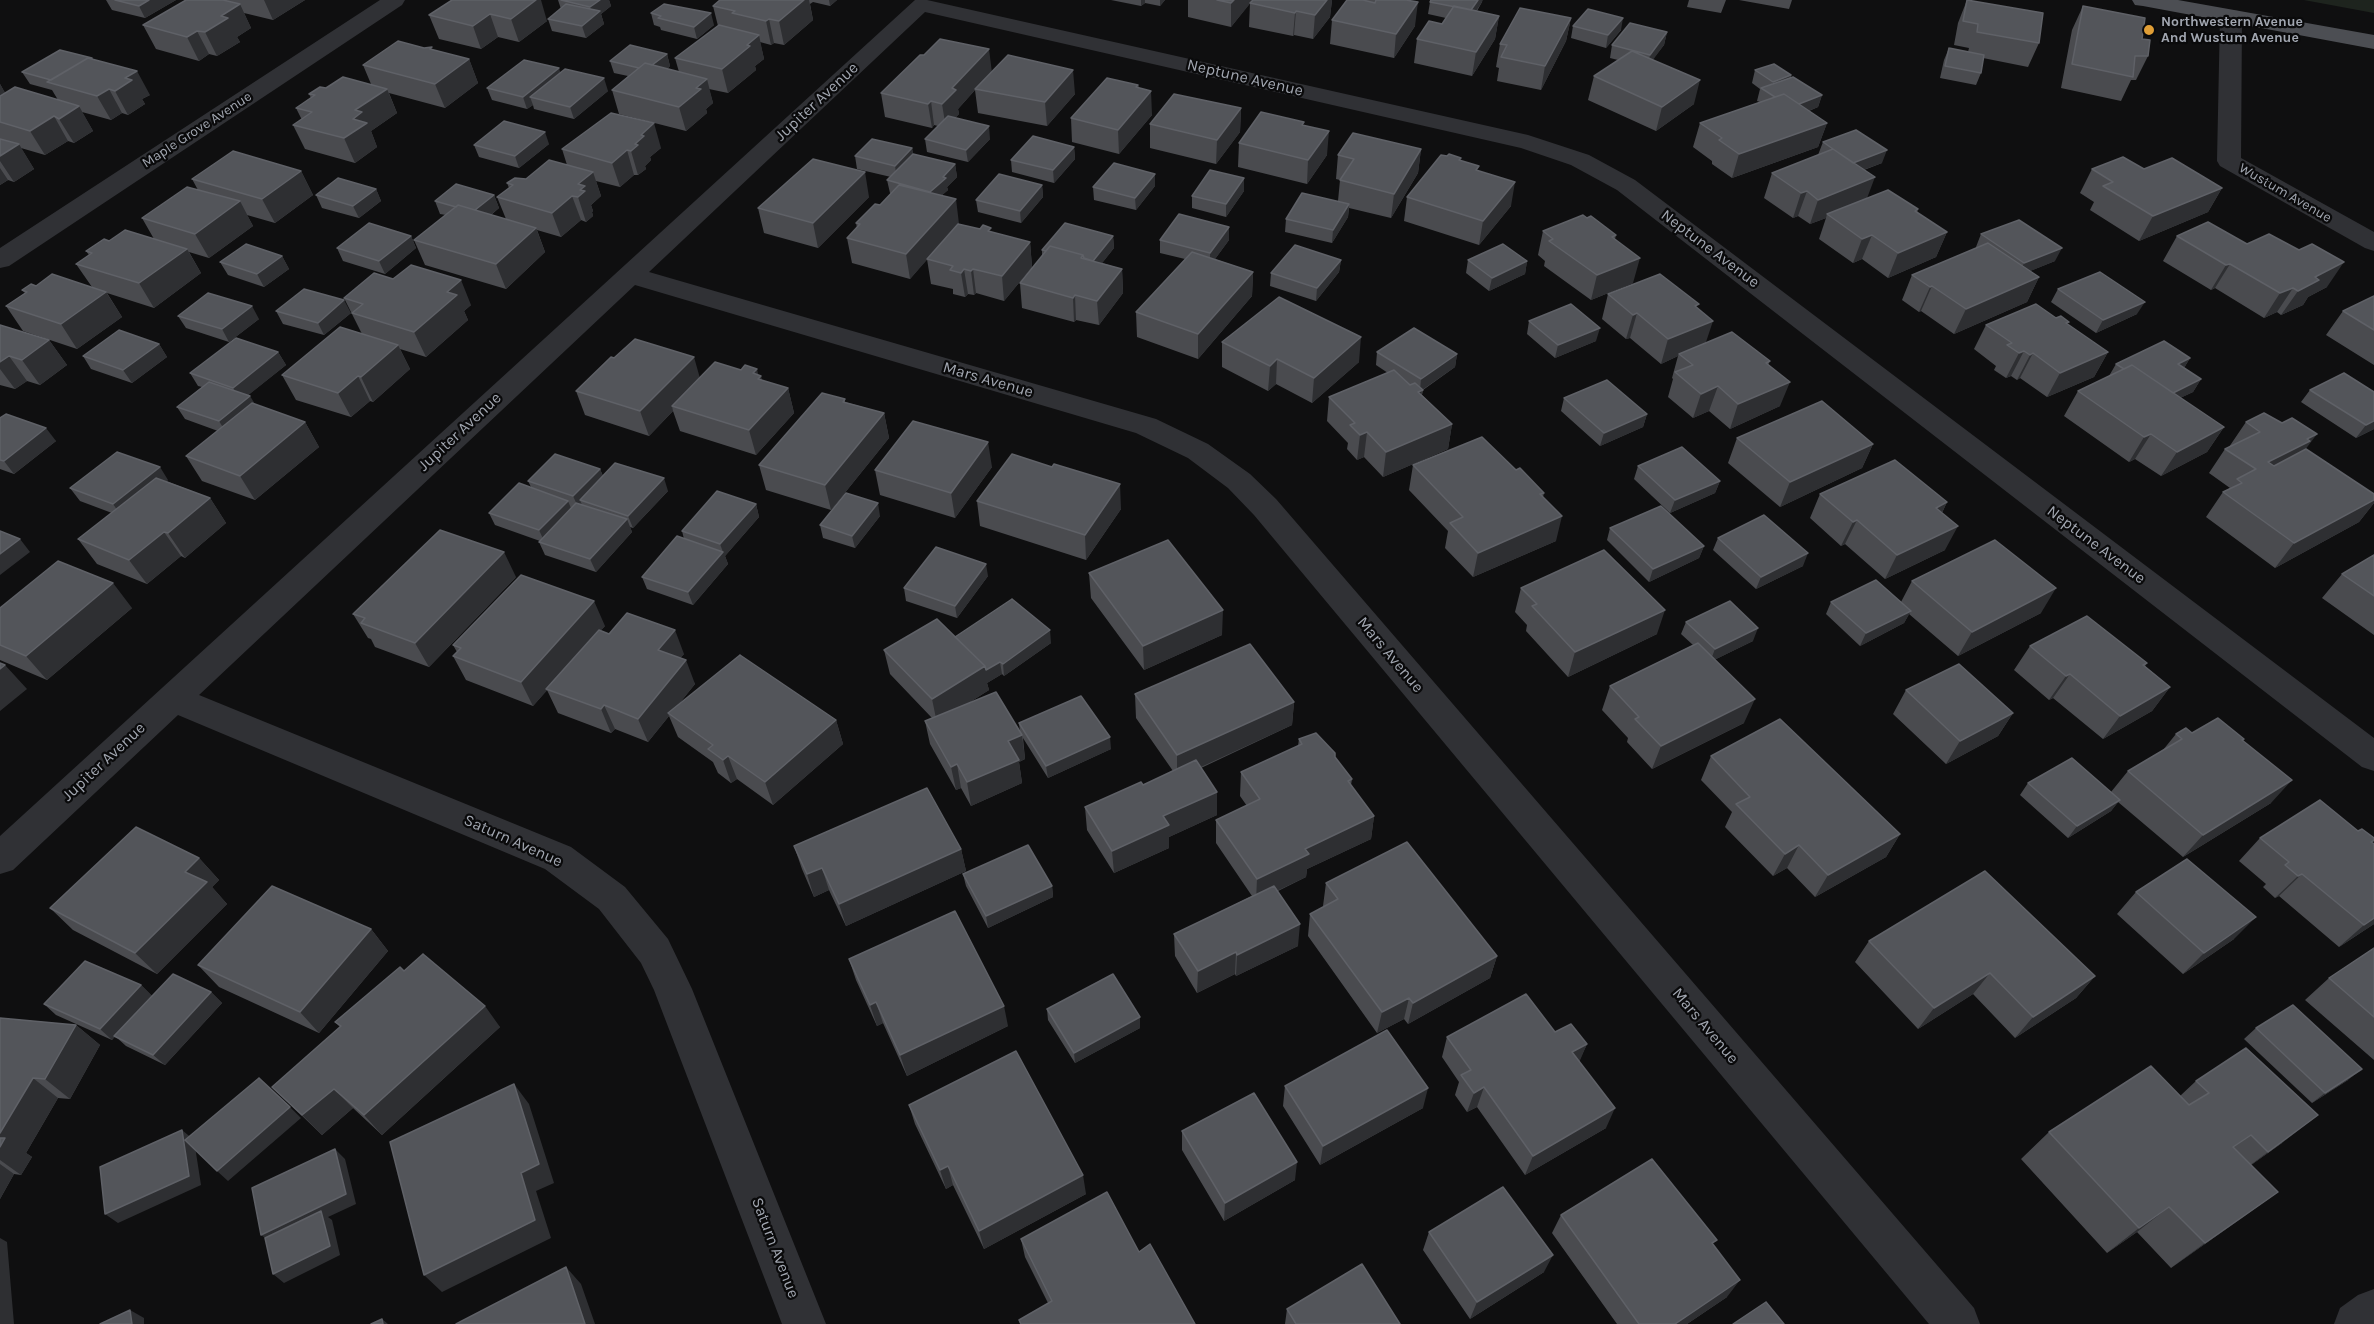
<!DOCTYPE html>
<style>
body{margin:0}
canvas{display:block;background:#0f0f10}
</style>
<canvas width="2374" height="1324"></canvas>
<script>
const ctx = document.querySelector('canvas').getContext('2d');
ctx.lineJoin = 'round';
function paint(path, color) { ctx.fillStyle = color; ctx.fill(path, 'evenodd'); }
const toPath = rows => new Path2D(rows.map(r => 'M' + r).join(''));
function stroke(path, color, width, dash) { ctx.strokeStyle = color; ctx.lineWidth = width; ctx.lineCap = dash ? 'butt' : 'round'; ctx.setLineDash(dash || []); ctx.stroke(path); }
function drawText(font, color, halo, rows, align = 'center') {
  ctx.font = font + ' Karla,sans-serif'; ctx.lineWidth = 4.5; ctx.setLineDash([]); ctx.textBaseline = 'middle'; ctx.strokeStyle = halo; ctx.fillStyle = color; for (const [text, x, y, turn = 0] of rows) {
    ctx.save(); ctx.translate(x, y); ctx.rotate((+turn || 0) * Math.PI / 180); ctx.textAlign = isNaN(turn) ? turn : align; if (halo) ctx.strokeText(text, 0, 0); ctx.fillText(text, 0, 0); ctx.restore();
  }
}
const green = toPath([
 [2304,0,2374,0,2374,13]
]);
const minor = toPath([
 [380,0,405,0,402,5,9,266,0,268,0,248,380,0],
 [915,0,927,0,1528,135,1589,155,1635,180,2374,738,2374,771,2362,767,1617,190,1571,165,1521,148,925,12,649,272,1156,419,1208,444,1250,474,1276,499,1974,1308,1980,1324,1929,1324,1254,515,1228,488,1188,458,1136,433,635,285,199,695,571,847,625,887,668,939,692,989,826,1324,782,1324,654,990,641,963,599,909,545,869,178,715,13,870,0,874,0,836,915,0],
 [2231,10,2239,11,2242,16,2241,158,2374,232,2374,251,2365,248,2220,166,2217,161,2220,16,2223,11,2231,10],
 [2374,1289,2374,1324,2334,1324,2340,1308,2358,1295,2374,1289]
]);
const primary = toPath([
 [2132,0,2178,0,2374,35,2374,49,2143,6,2135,5,2132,0]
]);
const wall = toPath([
 [106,0,176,0,145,18,112,10],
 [186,0,305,0,273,20,244,13,251,28,237,37,240,42,217,56,209,54,199,61,156,49,143,25],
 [452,0,547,21,519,42,498,37,481,49,439,39,429,15],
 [558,0,609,0,611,6,601,14,604,24,586,38,552,31,548,19,561,9],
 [720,0,837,0,830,6,813,2,810,4,813,20,784,45,774,43,771,45,760,42,764,59,755,66,756,70,728,93,709,89,713,103,706,109,707,113,686,131,619,114,612,90,628,76,614,73,610,61,667,54,670,66,667,69,679,72,675,58,718,26,713,6],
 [1111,0,1165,0,1160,6,1145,3,1141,6],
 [1188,0,1332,0,1330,17,1313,39,1294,35,1293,36,1249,27,1250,3,1231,27,1188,17],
 [1347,0,1406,0,1415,26,1394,58,1330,44,1332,20],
 [1689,0,1726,0,1721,13,1687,7],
 [1739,0,1792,0,1789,9],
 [1967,0,2039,43,2028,67,1983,58,1981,73,1976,85,1940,78,1944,60,1949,48,1968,52,1969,48,1954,45,1958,23],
 [1430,2,1482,2,1477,11,1499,16,1495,39,1472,76,1414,63,1417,39,1442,24,1446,18,1428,14],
 [2083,6,2142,39,2148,56,2136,80,2131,80,2121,101,2061,88,2072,30],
 [651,13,714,25,697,39,661,30,660,27,654,25],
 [1571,18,1566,41,1541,90,1497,81,1499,68,1496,67,1500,44],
 [1573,26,1621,30,1606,48,1571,38],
 [1667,32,1664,45,1652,60,1694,104,1656,131,1588,100,1594,76,1618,60,1610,58,1612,45],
 [434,50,469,59,478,83,445,108,389,93,397,113,371,131,377,147,355,163,305,149,293,125,302,120,296,108,311,98,309,94,326,88,371,84,363,65],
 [1755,70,1791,75,1791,78,1822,95,1818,107,1809,111,1827,123,1818,147,1732,178,1712,164,1712,161,1693,147,1700,123,1760,102,1757,101,1760,89,1752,83],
 [22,72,150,95,142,99,145,104,128,115,122,113,111,120,82,112,93,131,74,143,68,141,45,155,21,148,34,169,14,182,8,180,0,185,0,84,5,93,58,100,52,90,30,84],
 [991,72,1075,94,1047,126,978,113,975,90,958,109,959,114,955,118,990,139,968,162,927,152,925,139,938,126,934,125,932,128,885,117,881,93],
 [561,73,608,91,574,119,534,109,533,105,527,109,492,100,487,88],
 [1138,85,1139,88,1152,115,1119,154,1072,142,1071,118],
 [1241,108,1240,132,1216,164,1150,148,1150,124],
 [1304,125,1327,155,1307,184,1238,167,1239,143],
 [1823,142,1882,163,1864,170,1867,199,1918,209,1917,213,1947,232,1936,257,1888,278,1862,259,1853,263,1819,239,1826,218,1810,224,1798,216,1793,218,1764,198,1772,173,1818,155],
 [549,144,519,168,479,157,474,145],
 [1074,147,1075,159,1054,183,1012,172,1011,160],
 [661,148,650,157,651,160,645,166,646,169,638,175,634,175,620,187,596,181,601,196,591,205,593,211,592,212,593,216,586,222,581,220,561,237,537,230,545,252,506,289,425,265,414,240,446,215,440,214,435,201,494,195,499,208,491,215,506,219,497,197,509,188,507,183,526,179,567,165,562,149],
 [912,148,913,154,955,164,957,177,947,187,948,190,941,196,959,224,1030,242,1032,267,1004,301,976,293,974,295,968,294,965,297,953,294,953,289,931,284,927,259,910,279,852,263,847,238,857,228,856,223,880,205,891,193,890,193,887,180,891,177,857,169,855,156],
 [1421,149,1418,173,1391,218,1349,208,1348,217,1332,243,1285,232,1286,219,1338,201,1340,180,1336,179,1338,155],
 [1460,161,1478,171,1511,206,1479,245,1404,221,1407,197],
 [2092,169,2144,169,2222,188,2208,212,2139,241,2090,210,2094,202,2080,193],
 [301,171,313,195,275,223,247,215,253,226,209,258,189,252,201,273,154,308,107,293,122,317,77,349,23,331,6,306,25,293,22,290,36,286,92,287,76,264,89,255,86,251,109,241,154,239,142,218,198,190,192,179],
 [1244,178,1244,191,1226,217,1192,208,1192,196],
 [1042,185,1043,197,1021,223,978,212,976,200],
 [1155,186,1136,210,1094,200,1093,187],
 [376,189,381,201,359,218,322,208,316,195],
 [869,197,818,248,764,233,758,208],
 [1587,218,1616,235,1615,239,1633,283,1591,300,1544,266,1545,261,1538,255,1543,231],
 [1229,227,1229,240,1215,259,1253,272,1252,296,1198,359,1137,337,1136,312,1185,259,1160,253,1160,240],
 [1981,234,2055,261,2030,271,2039,277,2027,302,1954,334,1921,311,1919,312,1902,300,1912,275,1977,248,1976,247],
 [411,236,416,248,385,274,343,261,337,248],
 [1113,236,1114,248,1102,263,1122,269,1123,293,1099,325,1076,320,1074,322,1022,308,1020,283,1042,256,1042,250],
 [2177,236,2247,244,2327,287,2308,297,2303,305,2281,315,2277,312,2264,318,2215,288,2211,290,2163,261],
 [282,256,289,269,264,287,228,275,220,262],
 [1341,260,1339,272,1316,301,1270,286,1271,273],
 [1468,260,1527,261,1525,274,1489,291,1466,273],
 [2058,289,2137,314,2096,333,2051,302],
 [1608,294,1698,308,1706,343,1770,361,1768,365,1780,406,1730,429,1709,411,1693,418,1668,397,1673,379,1672,378,1678,356,1661,364,1630,338,1626,339,1602,319],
 [2374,296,2374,365,2326,335,2343,311],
 [344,298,471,305,464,311,468,320,426,357,400,349,410,369,373,402,370,401,351,417,296,400,282,375,362,334],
 [276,311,351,313,324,335,283,324],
 [178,316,259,319,229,342,186,328],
 [2056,318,2108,352,2094,377,2047,397,2020,378,2017,380,2011,376,2006,378,1994,370,1996,366,1974,349,1986,325],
 [1529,321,1596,341,1555,358,1527,334],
 [0,325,49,340,67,365,40,385,27,381,15,389,0,385],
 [1222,342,1359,362,1312,403,1276,384,1268,391,1222,367],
 [159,344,167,357,132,383,91,369,83,356],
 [278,352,286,365,248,395,255,405,305,422,319,447,255,500,202,481,186,456,218,431,185,419,177,407,202,387,198,386,190,373],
 [1377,352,1457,354,1455,367,1423,390,1422,395,1452,424,1448,449,1383,477,1364,457,1357,460,1347,449,1348,443,1327,421,1329,397,1388,373,1376,365],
 [2190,358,2184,368,2201,379,2193,392,2180,398,2224,427,2207,452,2161,476,2135,459,2129,462,2064,416,2078,391,2109,376,2116,364],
 [759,375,762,381,788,388,794,413,756,455,680,431,673,411,649,436,585,415,576,391,700,377],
 [2310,390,2374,392,2374,429,2356,438,2301,402],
 [1564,398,1647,414,1643,427,1600,446,1561,411],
 [845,399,845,402,884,413,889,438,831,510,766,490,759,465],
 [0,418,56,441,14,474,0,469],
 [2246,422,2306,449,2374,494,2374,503,2359,522,2275,568,2206,517,2223,492,2230,488,2209,473,2225,449,2229,447],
 [1737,438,1873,444,1862,468,1780,507,1728,463],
 [1413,465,1516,470,1544,493,1543,497,1556,541,1473,577,1445,548,1448,531,1409,490],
 [1638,466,1720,481,1715,493,1670,513,1634,479],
 [992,467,955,518,880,495,875,470],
 [600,469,603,476,668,491,633,528,630,527,632,532,596,572,545,555,539,542,540,541,495,525,489,513,531,487,528,481],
 [168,480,166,481,210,498,226,523,185,558,181,556,147,584,97,564,78,539,112,513,80,501,70,488],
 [1820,494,1947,502,1942,513,1945,550,1885,579,1845,544,1841,546,1810,518],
 [977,501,1121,509,1086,560,980,526],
 [756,504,759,517,725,556,728,564,693,605,647,589,642,577,684,539,682,531],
 [880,516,855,548,823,538,820,525],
 [1610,528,1704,546,1699,558,1649,582,1607,540],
 [1718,538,1803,566,1756,589,1713,550],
 [2374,555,2374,635,2322,598,2342,574],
 [1089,573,1222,635,1144,670,1091,598],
 [988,576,957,618,906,601,904,588],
 [516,577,429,667,375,647,371,639,368,638,353,614],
 [1912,581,2041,613,1958,656,1909,614,1904,623,1860,646,1826,614,1831,602,1901,602],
 [1521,588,1657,634,1568,677,1526,631,1527,625,1515,612],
 [0,608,132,608,47,680,0,660],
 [1686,622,1753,641,1714,660,1744,723,1652,769,1627,742,1628,738,1602,710,1610,686,1693,645,1681,634],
 [605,626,600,631,684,654,680,658,695,684,678,705,836,720,843,744,773,805,737,779,731,783,718,773,713,762,678,737,669,716,648,742,615,729,611,733,558,713,547,690,533,706,466,680,453,656,457,652,453,645],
 [955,637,1051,643,1004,676,1002,674,987,683,989,690,970,702,1020,732,1019,723,1111,749,1048,778,1023,738,1025,759,1019,762,1022,783,971,806,961,788,956,790,930,744,925,721,932,718,890,674,884,650],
 [2030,646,2147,663,2145,666,2170,687,2152,711,2103,739,2053,698,2049,700,2014,670],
 [1906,690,2013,713,1998,736,1946,764,1893,714],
 [1135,694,1294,702,1292,725,1201,768,1217,815,1169,837,1169,848,1114,873,1087,830,1085,807,1143,785,1173,771,1136,718],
 [2192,733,2243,740,2271,803,2183,857,2118,802,2111,811,2068,838,2020,795,2028,783,2111,792,2128,771,2163,750,2176,734],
 [1299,739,1335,757,1352,779,1351,785,1374,816,1371,839,1307,869,1306,877,1278,891,1298,946,1236,976,1235,974,1197,993,1175,956,1174,934,1252,896,1216,843,1216,820,1247,806,1240,796,1241,772,1298,746],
 [1711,756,1900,834,1886,857,1815,897,1787,868,1773,876,1725,827,1732,812,1701,780],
 [2358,831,2374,841,2372,843,2374,844,2374,924,2339,947,2279,896,2275,898,2263,887,2266,884,2239,861,2260,838],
 [794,846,961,849,966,871,846,926,829,890,814,897,802,869],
 [199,858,219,880,212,887,227,904,157,974,73,930,50,908],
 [963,874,1052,886,1053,897,988,928,966,886],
 [1326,883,1497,956,1490,978,1408,1024,1404,1019,1377,1033,1308,936,1310,914,1324,907,1323,906],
 [2136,892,2234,939,2183,974,2117,914],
 [371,929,388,951,319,1033,219,987,198,965],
 [1869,941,2095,976,2076,998,2015,1038,1973,994,1918,1029,1855,962],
 [2374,948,2374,1060,2305,1000,2329,978],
 [849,959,1008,1026,907,1076,883,1023,877,1026,856,980],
 [404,971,500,1027,382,1135,353,1108,322,1135,272,1087,340,1027,335,1022],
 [141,985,152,996,211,992,222,1003,165,1065,126,1046,115,1036,112,1040,56,1015,44,1004],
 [1047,1009,1140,1017,1140,1028,1075,1063,1048,1020],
 [0,1018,76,1025,100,1045,70,1099,58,1098,26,1153,32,1157,21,1175,14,1174,0,1199],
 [2256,1028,2348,1080,2312,1103,2244,1039],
 [1555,1032,1587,1044,1579,1061,1606,1128,1525,1175,1477,1107,1467,1112,1455,1095,1459,1082,1442,1057,1447,1037],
 [2196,1081,2282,1143,2251,1165,2278,1192,2171,1268,2137,1232,2107,1253,2021,1159,2049,1132,2180,1096],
 [1285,1086,1423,1108,1320,1165,1283,1106],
 [909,1105,1086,1194,984,1249,953,1185,946,1189,915,1124],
 [1182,1131,1295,1180,1224,1221,1182,1150],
 [1561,1215,1713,1245,1727,1297,1687,1324,1617,1324,1552,1233],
 [1429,1232,1544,1272,1470,1319,1423,1250],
 [1021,1239,1139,1252,1195,1324,1020,1324,1019,1320,1048,1303,1025,1257],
 [1287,1309,1400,1324,1285,1324]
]);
const shadedWall = toPath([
 [149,0,176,0,145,18,139,6],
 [264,0,305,0,273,20],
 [536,0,541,0,547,21,519,42,511,19],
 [600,0,609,0,611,6,601,14,604,24,586,38,582,26,593,17,590,7],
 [804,0,809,0,813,20,784,45,779,21],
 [829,0,837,0,830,6],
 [1141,0,1145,0,1145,3,1141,6],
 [1160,0,1165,0,1160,6],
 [1234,0,1253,0,1231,27,1231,3],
 [1327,0,1332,0,1330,17,1313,39,1315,15],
 [1478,0,1483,0,1482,2,1468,23,1470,11],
 [1418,2,1415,26,1394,58,1396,34],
 [240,4,251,28,237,37,240,42,217,56,205,32,221,16],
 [1296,11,1294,35,1293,36,1295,13],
 [711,13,714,25,697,39,694,27],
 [490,14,498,37,481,49,473,26],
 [1499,16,1495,39,1472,76,1476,52],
 [1571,18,1566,41,1541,90,1545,66],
 [1623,18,1621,30,1606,48,1608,35],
 [769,19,774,43,771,45,766,21],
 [197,31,209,54,199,61,187,37],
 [1667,32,1664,45,1647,68,1650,55],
 [759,35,764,59,755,66,756,70,728,93,722,69,747,45],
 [989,49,992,73,975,89,975,90,958,109,959,114,946,128,942,104,952,88],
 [667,54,670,66,650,82,647,70],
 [469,59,478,83,445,108,435,84],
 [559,68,563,81,530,97,533,105,527,109,523,97],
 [1073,70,1075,94,1047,126,1045,102],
 [137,71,150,95,142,99,145,104,128,115,115,91,125,78],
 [1791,75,1787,88,1769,94,1773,82],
 [604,78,608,91,574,119,570,107],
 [707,79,713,103,706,109,707,113,686,131,679,107,696,88],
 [1700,80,1694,104,1656,131,1662,107],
 [0,84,7,96,0,100],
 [1138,85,1139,106,1151,91,1152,115,1119,154,1118,130,1136,87],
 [109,89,122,113,111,120,97,96],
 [387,89,397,113,371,131,377,147,355,163,344,138,353,119,355,110],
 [1822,95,1818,107,1786,120,1790,107],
 [931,101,934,125,932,128,928,104],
 [79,106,93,131,74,143,59,119],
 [1241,108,1240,132,1216,164,1217,140],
 [54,116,68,141,45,155,30,131],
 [654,123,661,148,650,157,651,160,645,166,646,169,638,175,631,151,641,135],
 [1827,123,1818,147,1732,178,1739,154],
 [989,126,990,139,968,162,966,150],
 [1329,131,1327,155,1307,184,1308,160],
 [545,132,549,144,519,168,515,156],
 [19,144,34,169,14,182,0,161,0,156],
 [1074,147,1075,159,1054,183,1053,170],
 [912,148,914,161,897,179,895,166],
 [1421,149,1418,173,1391,218,1394,194],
 [627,150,634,175,620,187,612,163],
 [1887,150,1882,163,1849,175,1853,163],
 [955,164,957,177,947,187,948,190,932,204,930,192],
 [0,168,8,180,0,185],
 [301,171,313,195,275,223,262,199],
 [593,172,601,196,591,205,593,211,592,212,593,216,586,222,578,197,578,184],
 [865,172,869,197,818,248,813,223],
 [1155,174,1155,186,1136,210,1135,198],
 [1875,177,1866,201,1827,214,1826,218,1810,224,1818,200],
 [1244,178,1244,191,1226,217,1226,204],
 [1515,182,1511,206,1479,245,1483,221],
 [1042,185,1043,197,1021,223,1020,211],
 [2222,188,2208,212,2139,241,2153,216],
 [376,189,381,201,359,218,353,206],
 [1807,191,1798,216,1793,218,1801,193],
 [494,195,499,208,478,225,473,212],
 [572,196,581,220,561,237,552,213],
 [956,199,959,224,910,279,906,254],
 [240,201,253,226,209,258,195,234],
 [1349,204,1348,217,1332,243,1333,230],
 [1229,227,1229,240,1210,266,1210,253],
 [536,228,545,252,506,289,496,264],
 [1947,232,1936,257,1888,278,1898,253],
 [1872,235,1862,259,1853,263,1862,239],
 [411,236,416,248,385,274,379,261],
 [1113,236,1114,248,1092,276,1091,263],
 [1030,242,1032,267,1004,301,1002,276],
 [2062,248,2055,261,2018,276,2024,263],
 [187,249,201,273,154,308,139,283],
 [282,256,289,269,264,287,257,274],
 [1640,258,1633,283,1591,300,1597,275],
 [1341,260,1339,272,1316,301,1317,288],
 [1527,261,1525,274,1489,291,1492,278],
 [2344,262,2327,287,2308,297,2303,305,2281,315,2298,291,2315,277],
 [2230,264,2215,288,2211,290,2226,265],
 [964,269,968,294,965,297,961,273],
 [973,269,976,293,974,295,971,271],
 [1122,269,1123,293,1099,325,1097,301],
 [1253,272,1252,296,1198,359,1198,334],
 [2039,277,2027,302,1954,334,1966,309],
 [461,280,471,305,464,311,468,320,426,357,414,332,447,292],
 [1932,286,1921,311,1919,312,1930,287],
 [2293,288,2277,312,2264,318,2280,293],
 [106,292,122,317,77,349,61,324],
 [1075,295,1076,320,1074,322,1073,298],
 [344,300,351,313,324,335,318,323],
 [2145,302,2137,314,2096,333,2103,320],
 [252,306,259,319,229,342,222,329],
 [1637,313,1630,338,1626,339,1633,315],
 [1713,321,1705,345,1679,354,1678,356,1661,364,1668,339],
 [1600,328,1596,341,1555,358,1558,345],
 [1361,337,1359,362,1312,403,1314,378],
 [49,340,67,365,40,385,22,360],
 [159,344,167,357,132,383,123,370],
 [398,345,410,369,373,402,361,377],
 [2024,351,2011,376,2006,378,2019,353],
 [278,352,286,365,241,401,233,388],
 [2108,352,2094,377,2047,397,2060,373],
 [2033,353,2020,378,2017,380,2030,355],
 [1457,354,1455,367,1422,390,1419,415,1418,392,1420,391,1421,379],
 [9,356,27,381,15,389,0,369,0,362],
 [694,357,701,382,672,406,673,411,649,436,640,411],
 [2190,358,2182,371,2178,364],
 [1277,359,1276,384,1268,391,1270,366],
 [757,369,759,378,761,376,768,401,753,373],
 [358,376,370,401,351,417,338,393],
 [2201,379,2193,392,2157,409,2165,397],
 [1790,382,1780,406,1730,429,1738,404],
 [1718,386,1709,411,1693,418,1701,394],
 [788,388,794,413,756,455,749,430],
 [250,396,258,409,227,434,219,421],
 [884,413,889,438,831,510,825,485],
 [1647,414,1643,427,1600,446,1604,433],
 [2374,421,2374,429,2356,438,2366,425],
 [305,422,319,447,255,500,240,476],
 [1452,424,1448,449,1383,477,1386,452],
 [2224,427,2207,452,2161,476,2177,452],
 [46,428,56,441,14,474,4,461],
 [1367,432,1364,457,1357,460,1360,435],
 [2151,434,2135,459,2129,462,2144,437],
 [2317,434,2299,458,2251,487,2268,462],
 [988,442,992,467,955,518,951,493],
 [1873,444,1862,468,1780,507,1790,482],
 [160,467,168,480,122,517,113,504],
 [600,469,605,482,580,500,582,505,579,509,573,496],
 [664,478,668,491,633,528,628,516],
 [1720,481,1715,493,1670,513,1675,500],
 [1120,484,1121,509,1086,560,1085,535],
 [210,498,226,523,185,558,168,533],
 [2374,500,2374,503,2359,522,2275,568,2294,543],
 [568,501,573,513,545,543,539,530],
 [1947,502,1935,527,1936,508],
 [878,503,880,516,855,548,852,536],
 [756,504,759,517,725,556,728,564,693,605,688,592,723,552,720,544],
 [1562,516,1556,541,1473,577,1478,553],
 [627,519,632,532,596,572,590,559],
 [1857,520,1845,544,1841,546,1853,522],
 [1958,526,1945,550,1885,579,1897,555],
 [164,532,181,556,147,584,129,560],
 [20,539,30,552,0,575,0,554],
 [1704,546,1699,558,1649,582,1653,569],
 [504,552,516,577,429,667,415,643],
 [1808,553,1803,566,1756,589,1761,577],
 [986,564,988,576,957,618,955,606],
 [113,583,132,608,47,680,26,656],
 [2056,588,2041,613,1958,656,1972,632],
 [594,601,605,626,533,706,521,682],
 [1223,610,1222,635,1144,670,1143,646],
 [1665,610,1657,634,1568,677,1575,652],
 [1911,611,1904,623,1860,646,1866,633],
 [1758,628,1753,641,1710,662,1715,649],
 [675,630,684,654,667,674,658,650],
 [1050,630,1051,643,1004,676,1003,664],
 [686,660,695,684,670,715,668,713,669,716,648,742,638,719],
 [1000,662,1002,674,987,683,989,690,937,723,932,699,985,666],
 [5,665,27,689,0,711,0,669],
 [2070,674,2053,698,2049,700,2066,676],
 [2170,687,2152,711,2103,739,2120,716],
 [1755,699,1744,723,1652,769,1661,746],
 [1294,702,1292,725,1177,778,1177,755],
 [604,705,615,729,611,733,601,709],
 [2013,713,1998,736,1946,764,1960,741],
 [836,720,843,744,773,805,765,782],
 [1022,735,1025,759,1019,762,1022,783,971,806,967,782,1008,741],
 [1110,737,1111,749,1048,778,1046,766],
 [728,756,737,779,731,783,723,760],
 [957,764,961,788,956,790,951,767],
 [2292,780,2271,803,2183,857,2203,835],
 [1217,792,1217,815,1169,837,1169,848,1114,873,1112,851,1163,816],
 [2120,800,2111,811,2068,838,2077,826],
 [1374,816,1371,839,1307,869,1306,877,1256,901,1257,879,1305,849],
 [1900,834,1886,857,1815,897,1828,875],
 [1799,845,1787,868,1773,876,1785,854],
 [961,849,966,871,846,926,839,904],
 [199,858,219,880,212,887,227,904,157,974,135,953,185,872],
 [822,868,829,890,814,897,807,874],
 [2302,874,2279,896,2275,898,2298,876],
 [1052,886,1053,897,988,928,986,916],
 [2256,917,2234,939,2183,974,2204,953],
 [2374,918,2374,924,2339,947,2364,925],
 [1300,924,1298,946,1236,976,1237,955],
 [371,929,388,951,319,1033,300,1012],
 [1236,952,1235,974,1197,993,1198,971],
 [1497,956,1490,978,1408,1024,1413,1003],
 [1990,973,1973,994,1918,1029,1934,1008],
 [2095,976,2076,998,2015,1038,2033,1017],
 [141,985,152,996,112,1040,100,1029],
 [211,992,222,1003,165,1065,153,1055],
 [1409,998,1404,1019,1377,1033,1382,1012],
 [876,1002,883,1023,877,1026,870,1005],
 [485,1006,500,1027,382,1135,364,1115],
 [1004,1006,1008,1026,907,1076,900,1055],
 [1140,1017,1140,1028,1075,1063,1074,1053],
 [76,1025,100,1045,70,1099,45,1079],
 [1587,1044,1578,1065,1572,1052],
 [2362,1069,2348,1080,2312,1103,2325,1093],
 [33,1078,58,1098,26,1153,32,1157,21,1175,0,1160,0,1133],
 [514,1084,529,1104,554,1183,536,1191,551,1238,442,1292,424,1275,521,1173],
 [1484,1087,1477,1107,1467,1112,1474,1093],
 [1428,1088,1423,1108,1320,1165,1323,1146],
 [334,1089,353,1108,322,1135,302,1115],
 [290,1107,301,1118,228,1181,217,1171],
 [1615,1108,1606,1128,1525,1175,1533,1156],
 [2318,1115,2282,1143,2233,1178,2268,1152],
 [182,1130,194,1140,201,1185,118,1223,105,1214],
 [335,1149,345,1159,356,1204,328,1217,332,1220,340,1255,284,1283,273,1274,273,1244,261,1235],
 [1297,1162,1295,1180,1224,1221,1225,1203],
 [0,1164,14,1174,0,1199],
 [948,1166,953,1185,946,1189,940,1170],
 [1083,1175,1086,1194,984,1249,979,1231],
 [2278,1192,2242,1218,2171,1268,2205,1243],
 [2169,1207,2137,1232,2107,1253,2139,1228],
 [0,1238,7,1242,14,1324,0,1324],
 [1553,1255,1544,1272,1470,1319,1477,1302],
 [566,1267,581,1284,595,1324,585,1324],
 [1740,1280,1727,1297,1687,1324,1675,1324],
 [130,1310,144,1318,144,1324,132,1324],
 [382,1319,388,1324,383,1324]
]);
const building = toPath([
 [115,0,149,0,139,6,115,0],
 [186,0,223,0,240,4,221,16,228,18,205,32,197,31,187,37,143,25,186,0],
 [452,0,536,0,511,19,490,14,473,26,429,15,452,0],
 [561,0,600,0,590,7,561,0],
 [720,0,804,0,779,21,769,19,766,21,732,13,735,11,713,6,720,0],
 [1217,0,1234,0,1231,3,1217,0],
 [1253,0,1327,0,1315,15,1296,11,1295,13,1250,3,1253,0],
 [1347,0,1363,0,1375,3,1376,0,1406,0,1418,2,1396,34,1332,20,1347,0],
 [1431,0,1478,0,1471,10,1430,2,1431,0],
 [1967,0,2043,13,2039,43,1977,32,1978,24,1963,21,1967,0],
 [566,4,600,11,582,26,548,19,566,4],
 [664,4,711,13,694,27,658,18,661,16,651,13,664,4],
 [1454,6,1499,16,1476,52,1417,39,1429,21,1442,24,1454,6],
 [2083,6,2145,18,2142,39,2150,40,2148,56,2135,56,2133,77,2072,64,2083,6],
 [1520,8,1571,18,1545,66,1501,57,1507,45,1500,44,1520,8],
 [1588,9,1623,18,1608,35,1573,26,1588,9],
 [1630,23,1667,32,1650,55,1612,45,1630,23],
 [719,25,759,35,747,45,750,46,722,69,675,58,719,25],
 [940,39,989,49,952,88,956,90,942,104,931,101,928,104,881,93,920,55,924,55,940,39],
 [398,41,424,48,432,47,430,49,469,59,435,84,363,65,398,41],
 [630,45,667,54,652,65,645,63,639,68,610,61,630,45],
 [1949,48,1984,55,1981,73,1945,66,1949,48],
 [60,50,92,58,88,58,51,80,22,72,60,50],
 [1632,51,1700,80,1662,107,1594,76,1632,51],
 [1008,55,1073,70,1045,102,975,89,1008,55],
 [88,58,137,71,125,78,132,80,115,91,109,89,97,96,47,82,88,58],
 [524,60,559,68,523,97,487,88,524,60],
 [645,63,707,79,696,88,701,89,679,107,612,90,645,63],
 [1774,64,1791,75,1773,82,1755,70,1774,64],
 [565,69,604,78,570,107,530,97,565,69],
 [343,77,387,89,355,110,362,112,353,119,367,123,344,138,293,125,312,112,296,108,315,95,309,94,320,87,326,88,343,77],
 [1793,77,1822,95,1799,104,1784,94,1775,97,1761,88,1793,77],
 [1107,78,1138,85,1136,87,1151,91,1118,130,1071,118,1107,78],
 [15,87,79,106,59,119,54,116,30,131,0,122,0,96,15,87],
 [1174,94,1241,108,1217,140,1150,124,1174,94],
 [1784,94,1827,123,1739,154,1719,140,1722,138,1700,123,1784,94],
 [1261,112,1304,122,1302,125,1329,131,1308,160,1239,143,1261,112],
 [611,113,654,123,641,135,644,136,635,144,638,145,631,151,627,150,612,163,562,149,611,113],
 [948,116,989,126,966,150,925,139,948,116],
 [504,121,545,132,515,156,474,145,504,121],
 [1856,130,1887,150,1853,163,1823,142,1856,130],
 [1353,133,1421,149,1394,194,1340,180,1354,159,1338,155,1353,133],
 [1033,136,1074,147,1053,170,1011,160,1033,136],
 [0,139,19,144,0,156,0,139],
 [872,139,912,148,895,166,855,156,872,139],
 [1833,149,1875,177,1818,200,1807,191,1801,193,1772,173,1833,149],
 [233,151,301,171,262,199,192,179,233,151],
 [913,154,955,164,943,177,946,178,930,192,887,180,913,154],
 [1449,154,1461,158,1459,160,1479,166,1476,170,1515,182,1483,221,1407,197,1441,155,1447,156,1449,154],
 [2123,157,2144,169,2172,158,2222,188,2153,216,2103,186,2113,182,2092,169,2123,157],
 [813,159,865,172,813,223,758,208,813,159],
 [549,160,593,172,578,184,585,186,580,190,585,191,578,197,572,196,552,213,497,197,513,185,507,183,515,178,526,179,549,160],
 [1114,163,1155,174,1135,198,1093,187,1114,163],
 [1210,170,1244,178,1226,204,1192,196,1210,170],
 [999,174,1042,185,1020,211,976,200,999,174],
 [338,178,376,189,353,206,316,195,338,178],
 [456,184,494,195,475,210,458,205,456,207,435,201,456,184],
 [899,185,956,199,906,254,847,238,860,224,856,223,875,204,880,205,899,185],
 [187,187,240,201,195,234,142,218,187,187],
 [1888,190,1918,209,1915,211,1947,232,1898,253,1872,235,1862,239,1827,214,1888,190],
 [1302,193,1349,204,1333,230,1286,219,1302,193],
 [458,205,536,228,496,264,414,240,458,205],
 [1179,214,1229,227,1210,253,1160,240,1179,214],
 [1583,215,1587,218,1591,216,1616,235,1612,237,1640,258,1597,275,1549,241,1553,239,1543,231,1583,215],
 [2019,220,2062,248,2024,263,1981,234,2019,220],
 [2208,222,2247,244,2269,234,2299,250,2312,244,2344,262,2315,277,2319,280,2298,291,2293,288,2280,293,2230,264,2226,265,2177,236,2208,222],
 [369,223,411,236,379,261,337,248,369,223],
 [1065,223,1113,236,1093,261,1084,258,1083,255,1050,246,1046,251,1042,250,1065,223],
 [958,224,980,229,983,225,991,228,988,231,1030,242,1002,276,973,269,971,271,964,269,961,273,950,270,953,266,927,259,958,224],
 [125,230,187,249,139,283,76,264,92,253,86,251,104,239,109,241,125,230],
 [1988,243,2039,277,1966,309,1932,286,1930,287,1912,275,1988,243],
 [246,244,282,256,257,274,220,262,246,244],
 [1503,244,1527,261,1492,278,1468,260,1503,244],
 [1295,245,1341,260,1317,288,1271,273,1295,245],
 [1050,246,1083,255,1081,258,1122,269,1097,301,1075,295,1073,298,1020,283,1050,246],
 [1192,252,1253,272,1198,334,1136,312,1192,252],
 [411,265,461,280,447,292,457,295,414,332,352,313,363,304,344,298,374,273,393,279,411,265],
 [2100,272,2145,302,2103,320,2058,289,2100,272],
 [52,274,106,292,61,324,6,306,27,292,22,290,31,284,36,286,52,274],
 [1660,274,1699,304,1695,306,1713,321,1668,339,1637,313,1633,315,1608,294,1660,274],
 [304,289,344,300,318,323,276,311,304,289],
 [208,293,252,306,222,329,178,316,208,293],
 [2374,296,2374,330,2343,311,2374,296],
 [1279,297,1361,337,1314,378,1277,359,1270,366,1222,342,1279,297],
 [1571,304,1600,328,1558,345,1529,321,1571,304],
 [2036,304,2056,318,2061,316,2069,322,2066,323,2108,352,2060,373,2033,353,2030,355,2024,351,2019,353,2007,345,2012,343,1986,325,2036,304],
 [0,325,49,340,22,360,9,356,0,362,0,325],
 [340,327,398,345,361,377,358,376,338,393,282,375,340,327],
 [1414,328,1457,354,1421,379,1377,352,1414,328],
 [119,330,159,344,123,370,83,356,119,330],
 [1732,332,1770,361,1766,363,1790,382,1738,404,1718,386,1701,394,1675,372,1693,365,1679,354,1732,332],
 [236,338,278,352,233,388,190,373,236,338],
 [635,339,694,357,640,411,576,391,611,357,614,358,635,339],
 [2164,341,2190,358,2178,364,2201,379,2173,393,2132,365,2124,369,2116,364,2164,341],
 [715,362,741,370,745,365,757,369,753,373,761,376,758,379,788,388,749,430,672,406,715,362],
 [2132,365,2224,427,2177,452,2151,434,2144,437,2078,391,2132,365],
 [1394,370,1410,385,1415,383,1423,390,1418,392,1452,424,1386,452,1367,432,1360,435,1350,425,1355,423,1329,397,1394,370],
 [2344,373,2374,392,2374,421,2366,425,2310,390,2344,373],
 [1607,380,1647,414,1604,433,1564,398,1607,380],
 [209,382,250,396,219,421,177,407,209,382],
 [822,393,845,399,843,402,884,413,825,485,759,465,822,393],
 [1822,401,1873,444,1790,482,1737,438,1822,401],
 [252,403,305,422,240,476,186,456,252,403],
 [2264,413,2282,423,2292,418,2317,434,2307,439,2310,441,2268,462,2274,466,2306,449,2374,494,2374,500,2294,543,2223,492,2242,483,2237,479,2256,469,2225,449,2260,432,2246,422,2264,413],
 [6,414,46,428,4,461,0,460,0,418,6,414],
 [913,421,988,442,951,493,875,470,913,421],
 [1482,437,1516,470,1520,468,1544,493,1540,494,1562,516,1478,553,1450,523,1463,517,1413,465,1482,437],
 [1682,447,1720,481,1675,500,1638,466,1682,447],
 [117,452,160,467,113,504,70,488,117,452],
 [555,454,600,469,573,496,528,481,555,454],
 [1012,454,1052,467,1054,464,1120,484,1085,535,977,501,1012,454],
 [1895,460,1947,502,1936,508,1958,526,1897,555,1857,520,1853,522,1820,494,1895,460],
 [615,463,664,478,628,516,580,500,615,463],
 [156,478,210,498,168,533,164,532,129,560,78,539,156,478],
 [519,483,568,501,539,530,489,513,519,483],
 [717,491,756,504,720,544,682,531,717,491],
 [846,493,878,503,852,536,820,525,846,493],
 [576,503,627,519,590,559,539,542,576,503],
 [1661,506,1704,546,1653,569,1610,528,1661,506],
 [1764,515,1808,553,1761,577,1718,538,1764,515],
 [440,530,504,552,415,643,361,623,365,618,353,614,440,530],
 [0,531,20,539,0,554,0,531],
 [677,536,723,552,688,592,642,577,677,536],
 [1168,540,1223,610,1143,646,1089,573,1168,540],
 [1995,540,2056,588,1972,632,1912,581,1995,540],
 [936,547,986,564,955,606,904,588,936,547],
 [1604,550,1665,610,1575,652,1532,606,1537,604,1521,588,1604,550],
 [2374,555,2374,596,2342,574,2374,555],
 [58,561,113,583,26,656,0,645,0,608,58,561],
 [521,575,594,601,521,682,453,656,461,648,453,645,521,575],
 [1876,580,1911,611,1866,633,1831,602,1876,580],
 [1012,599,1050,630,1003,664,1000,662,986,670,985,666,955,637,1012,599],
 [1730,601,1758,628,1715,649,1686,622,1730,601],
 [627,613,675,630,658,650,686,660,638,719,604,705,601,709,546,689,599,630,609,634,627,613],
 [2087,616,2147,663,2143,665,2170,687,2120,716,2070,674,2066,676,2030,646,2087,616],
 [937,619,985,666,932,699,884,650,937,619],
 [1698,643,1755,699,1661,746,1635,719,1639,717,1610,686,1698,643],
 [1250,644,1294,702,1177,755,1135,694,1250,644],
 [740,655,836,720,765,782,728,756,723,760,708,749,713,745,668,713,740,655],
 [0,663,5,665,0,669,0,663],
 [1959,664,2013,713,1960,741,1906,690,1959,664],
 [996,692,1022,735,1008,741,1019,760,967,782,957,764,951,767,925,721,996,692],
 [1081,696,1110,737,1046,766,1019,723,1081,696],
 [2218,718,2244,739,2242,740,2292,780,2203,835,2128,771,2182,739,2176,734,2186,728,2192,733,2218,718],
 [1780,719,1900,834,1828,875,1799,845,1785,854,1736,804,1750,797,1711,756,1780,719],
 [1316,733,1335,753,1335,757,1352,779,1348,781,1374,816,1305,849,1309,854,1257,879,1216,820,1260,799,1241,772,1302,744,1299,739,1316,733],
 [2072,758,2120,800,2077,826,2028,783,2072,758],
 [1196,760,1217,792,1163,816,1169,825,1112,851,1085,807,1141,782,1143,785,1196,760],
 [927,788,961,849,839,904,822,868,807,874,794,846,927,788],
 [2320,800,2358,831,2362,829,2374,838,2374,840,2371,842,2374,844,2374,918,2364,925,2302,874,2298,876,2285,865,2289,862,2260,838,2320,800],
 [136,827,199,858,185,872,207,882,135,953,50,908,136,827],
 [1407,842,1497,956,1413,1003,1409,998,1382,1012,1310,914,1338,899,1326,883,1407,842],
 [1028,845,1052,886,986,916,963,874,1028,845],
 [2187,859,2256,917,2204,953,2136,892,2187,859],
 [1985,871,2095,976,2033,1017,1990,973,1934,1008,1869,941,1985,871],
 [272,886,371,929,300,1012,198,965,272,886],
 [1274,886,1300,924,1237,955,1236,952,1198,971,1174,934,1274,886],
 [955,911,1004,1006,900,1055,876,1002,870,1005,849,959,955,911],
 [2374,948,2374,1017,2329,978,2374,948],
 [423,954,485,1006,364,1115,334,1089,302,1115,272,1087,341,1026,335,1022,400,967,404,971,423,954],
 [85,961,141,985,100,1029,44,1004,85,961],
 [173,974,211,992,153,1055,114,1036,173,974],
 [1113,974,1140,1017,1074,1053,1047,1009,1113,974],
 [1526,994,1555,1032,1571,1024,1587,1044,1572,1052,1615,1108,1533,1156,1484,1087,1474,1093,1461,1075,1471,1070,1447,1037,1526,994],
 [2293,1005,2362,1069,2325,1093,2256,1028,2293,1005],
 [0,1018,76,1025,45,1079,33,1078,0,1133,0,1018],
 [1387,1030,1428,1088,1323,1146,1285,1086,1387,1030],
 [2246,1048,2318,1115,2268,1152,2251,1135,2233,1147,2278,1192,2205,1243,2169,1207,2139,1228,2049,1132,2151,1066,2189,1105,2209,1093,2196,1081,2246,1048],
 [1016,1051,1083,1175,979,1231,948,1166,940,1170,909,1105,1016,1051],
 [259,1078,290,1107,217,1171,185,1140,259,1078],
 [514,1084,539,1164,521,1173,535,1220,424,1275,390,1142,514,1084],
 [1254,1093,1297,1162,1225,1203,1182,1131,1254,1093],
 [182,1130,189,1176,105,1214,100,1167,182,1130],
 [0,1138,5,1138,0,1147,0,1138],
 [335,1149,346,1194,261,1235,252,1188,335,1149],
 [1652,1159,1717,1240,1712,1243,1740,1280,1675,1324,1639,1324,1561,1215,1652,1159],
 [1503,1187,1553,1255,1477,1302,1429,1232,1503,1187],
 [1107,1192,1139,1252,1150,1244,1195,1324,1021,1324,1019,1320,1052,1301,1021,1239,1107,1192],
 [321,1211,330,1246,273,1274,265,1238,321,1211],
 [1362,1264,1400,1324,1296,1324,1287,1309,1362,1264],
 [566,1267,585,1324,456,1324,566,1267],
 [1766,1302,1784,1324,1733,1324,1766,1302],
 [130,1310,132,1324,100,1324,130,1310],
 [382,1319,383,1324,371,1324,382,1319]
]);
const markers = [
 [2149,30,6,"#e09e36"]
];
const farPoinames = [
 ["Northwestern Avenue",2161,22],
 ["And Wustum Avenue",2161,38]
];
const farStreetnames = [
 ["Maple Grove Avenue",197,130,-33],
 ["Wustum Avenue",2285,193,30]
];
const streetNames = [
 ["Neptune Avenue",1245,78,13],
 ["Jupiter Avenue",817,102,-43],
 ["Neptune Avenue",1710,249,37],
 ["Mars Avenue",988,380,16],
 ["Jupiter Avenue",460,432,-43],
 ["Neptune Avenue",2096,545,37],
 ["Mars Avenue",1390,655,50],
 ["Jupiter Avenue",104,762,-43],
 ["Saturn Avenue",513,841,24],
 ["Mars Avenue",1705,1026,50],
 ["Saturn Avenue",775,1248,69]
];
paint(green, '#1e241e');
paint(minor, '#303135');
paint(primary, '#4c4e53');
paint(wall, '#4a4b4f');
paint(shadedWall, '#2e2f32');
paint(building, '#53555a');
stroke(building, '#5f6167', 1.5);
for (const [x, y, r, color] of markers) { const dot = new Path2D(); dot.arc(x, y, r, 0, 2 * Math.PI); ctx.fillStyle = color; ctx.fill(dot); stroke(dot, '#0a0a0b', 2); }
drawText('bold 14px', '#a1a6b0', '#0a0a0b', farPoinames, 'left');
drawText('14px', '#a1a6b0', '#0a0a0b', farStreetnames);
drawText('16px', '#a1a6b0', '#0a0a0b', streetNames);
</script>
